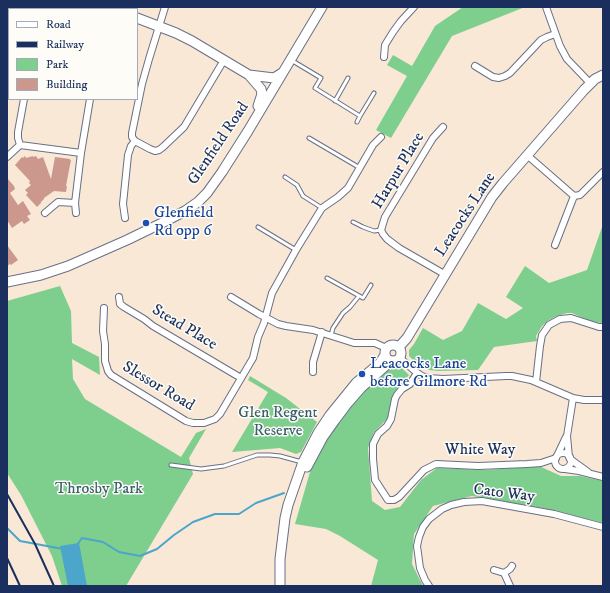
<!DOCTYPE html>
<style>
body{margin:0}
#map{position:relative;width:610px;height:593px;overflow:hidden;background:#f8e8d5;font-family:"IM FELL DW Pica",serif}
canvas{display:block}
.frame{position:absolute;inset:0;border:8px solid #1b2f5e;pointer-events:none}
.legend{position:absolute;left:8px;top:8px;width:130px;height:92px;box-sizing:border-box;background:#fdfcf7;border:1px solid #a3aaba;margin:0;padding:5px 7px;list-style:none;font-size:12px;color:#1b2f5e}
.legend li{display:flex;align-items:center;gap:8px;height:20px}
.legend b{width:20px;border:1px solid #a3aaba}
</style>
<div id="map">
<canvas width="610" height="593"></canvas>
<div class="frame"></div>
<ul class="legend">
<li><b style="height:5px;background:#fff"></b>Road</li>
<li><b style="height:5px;background:#1b2f5e"></b>Railway</li>
<li><b style="height:11px;background:#7ece8e"></b>Park</li>
<li><b style="height:11px;background:#cc988e"></b>Building</li>
</ul>
</div>
<script>
const ctx = document.querySelector('canvas').getContext('2d');
ctx.lineJoin = 'round';
function paint(path, color) { ctx.fillStyle = color; ctx.fill(path, 'evenodd'); }
const toPath = rows => new Path2D(rows.map(r => 'M' + r).join(''));
function stroke(path, color, width, dash) { ctx.strokeStyle = color; ctx.lineWidth = width; ctx.lineCap = dash ? 'butt' : 'round'; ctx.setLineDash(dash || []); ctx.stroke(path); }
function drawText(font, color, halo, rows, align = 'center') {
  ctx.font = font + ' "IM FELL DW Pica",serif'; ctx.lineWidth = 3; ctx.setLineDash([]); ctx.textBaseline = 'middle'; ctx.strokeStyle = halo; ctx.fillStyle = color; for (const [text, x, y, turn = 0] of rows) {
    ctx.save(); ctx.translate(x, y); ctx.rotate((+turn || 0) * Math.PI / 180); ctx.textAlign = isNaN(turn) ? turn : align; if (halo) ctx.strokeText(text, 0, 0); ctx.fillText(text, 0, 0); ctx.restore();
  }
}
const green = toPath([
 [463,7,525,7,452,36,391,138,376,130,407,76,387,65,393,55,412,66,435,26],
 [603,226,603,323,592,322,572,313,567,313,557,316,549,320,542,326,536,336,537,341,494,347,478,370,438,371,429,370,417,364,409,356,409,350,414,344,423,328,443,340,462,331,478,303,506,319,523,308,506,297,525,266,549,283,587,270,602,227],
 [60,286,71,311,72,343,99,357,100,375,72,359,73,379,85,399,181,457,196,433,206,429,189,458,193,474,126,586,62,586,52,556,21,495,7,473,7,301],
 [399,365,409,375,393,394,388,418,374,432,368,448,372,501,385,510,400,507,421,480,437,468,486,470,539,466,561,476,580,476,603,481,603,523,543,508,472,496,433,506,414,534,412,564,423,586,371,586,378,560,340,536,326,529,295,524,312,465,332,429,355,400,387,371],
 [250,376,286,398,317,422,301,452,296,454,280,448,232,452,268,392,248,380]
]);
const water = toPath([
 [79,543,87,586,68,586,60,546]
]);
const stream = toPath([
 [7,528,20,541,63,549],
 [77,545,82,538,103,542,119,552,140,556,157,549,174,535,193,522,215,514,239,514,256,503,284,493]
]);
const building = toPath([
 [25,156,26,158,33,156,33,157,36,156,38,159,43,157,51,179,55,157,70,159,70,160,71,160,70,165,66,186,67,186,66,192,54,191,44,198,44,199,41,202,41,203,37,207,26,195,28,193,25,190,31,185,29,183,30,181,15,165,22,157,23,158],
 [7,178,14,186,15,189,10,193,18,205,23,201,31,214,27,216,30,220,24,224,22,221,12,228,7,220],
 [7,245,18,260,11,265,10,264,7,266]
]);
const lane = toPath([
 [291,60,321,78,315,88,360,116,357,122],
 [335,101,348,78],
 [360,116,374,93],
 [309,138,360,168],
 [285,177,297,185,303,196,322,208],
 [353,222,363,227,374,231,381,230],
 [258,227,296,250],
 [327,278,363,298,371,285],
 [331,335,333,328,343,313,350,307,359,296],
 [171,465,201,469,224,466,257,455,270,455,280,456,302,462]
]);
const street = toPath([
 [165,7,149,59,142,84,132,133,132,137,135,141,150,149,155,151,159,150,163,147,184,127,224,60],
 [546,7,560,46,567,59,590,83],
 [7,38,9,39],
 [384,57,385,45,393,32,401,21,414,7],
 [475,66,493,77,499,78,505,76,510,73,541,40,547,37,555,34],
 [443,127,433,138,385,217,381,230,383,234,387,239,399,248,446,275],
 [20,145,18,138,18,132,24,99],
 [527,155,574,196],
 [7,157,20,145,81,153],
 [45,213,58,202,75,203],
 [76,213,75,203,81,153,90,99],
 [125,218,123,204,128,155,131,146,135,141],
 [555,245,574,196,580,195,603,172],
 [119,297,120,304,124,307,144,319,153,326,241,378],
 [231,297,259,314,278,324,286,326,313,330,354,343,375,343,386,348],
 [104,308,103,331,105,344,105,361,108,371,111,375,186,421,193,423,204,423,215,419,220,414,253,358,258,337,264,323,272,293,296,250,322,208,338,197,348,188,373,145,381,137],
 [400,358,416,372,422,376,428,378,443,379,506,376,512,376,531,380,573,398,584,400,603,400],
 [313,372,313,362,322,332],
 [417,373,410,384,402,389,397,395,395,399,391,419,387,426,378,434,373,444,373,459,375,480,388,500,394,500,399,497,424,470,436,464,478,466,527,464,541,463,556,458],
 [536,382,540,346,542,335,549,325,560,319,571,318,599,327,603,327],
 '555 461a8 8 0 1 1 16 0a8 8 0 1 1-16 0Z',
 [557,456,566,437],
 [569,457,567,436,573,398],
 [570,459,588,472],
 [565,469,579,471,603,477],
 [494,570,504,573,510,586],
 [504,573,510,569,512,566],
 [429,586,425,580,420,568,417,546,419,537,423,527,429,519,442,509,451,505,464,502,482,501,554,514,603,527]
]);
const secondary = toPath([
 [108,7,113,9],
 [137,18,176,33,192,41,249,75,261,89,262,94,258,106],
 [249,75,274,78,282,73],
 [7,282,41,275,68,266,127,240,162,223,185,211,198,202,207,193,222,172,248,131,322,7],
 '385 353a8 8 0 1 1 16 0a8 8 0 1 1-16 0Z',
 [399,347,407,338,492,197,503,183,584,90,595,79,603,75],
 [307,467,323,437,335,420,347,404,361,388,391,361],
 [280,586,280,559,285,518,288,505,303,462,318,433,330,415,356,383,380,363,385,355]
]);
const rail = toPath([
 [7,494,35,544,54,586],
 [7,558,20,586]
]);
const markers = [
 [146,223,4,"#1a4fb4"],
 [362,374,4,"#1a4fb4"]
];
const streetNames = [
 ["Glenfield Road",219,144,-56],
 ["Harpur Place",399,171,-59],
 ["Leacocks Lane",466,215,-57],
 ["Stead Place",184,328,31],
 ["Slessor Road",158,387,31],
 ["White Way",480,451],
 ["Cato Way",504,494,7]
];
const transitNames = [
 ["Glenfield",154,214],
 ["Rd opp 6",154,232],
 ["Leacocks Lane",370,365],
 ["before Gilmore Rd",370,383]
];
const parkNames = [
 ["Glen Regent",278,414],
 ["Reserve",278,432],
 ["Throsby Park",99,490]
];
paint(green, '#7ece8e');
paint(water, '#4ca5ca');
stroke(stream, '#4ca5ca', 2);
paint(building, '#cc988e');
stroke(lane, '#687088', 5);
stroke(street, '#687088', 8);
stroke(secondary, '#687088', 11);
stroke(lane, '#fff', 3);
stroke(street, '#fff', 6);
stroke(secondary, '#fff', 9);
stroke(rail, '#1b2f5e', 2);
for (const [x, y, r, color] of markers) { const dot = new Path2D(); dot.arc(x, y, r, 0, 2 * Math.PI); ctx.fillStyle = color; ctx.fill(dot); stroke(dot, '#fdfcf7', 1.5); }
drawText('16px', '#1b2f5e', '#fdfcf7', streetNames);
drawText('16px', '#164399', '#fdfcf7', transitNames, 'left');
drawText('16px', '#395f6c', '#fdfcf7', parkNames);
</script>
